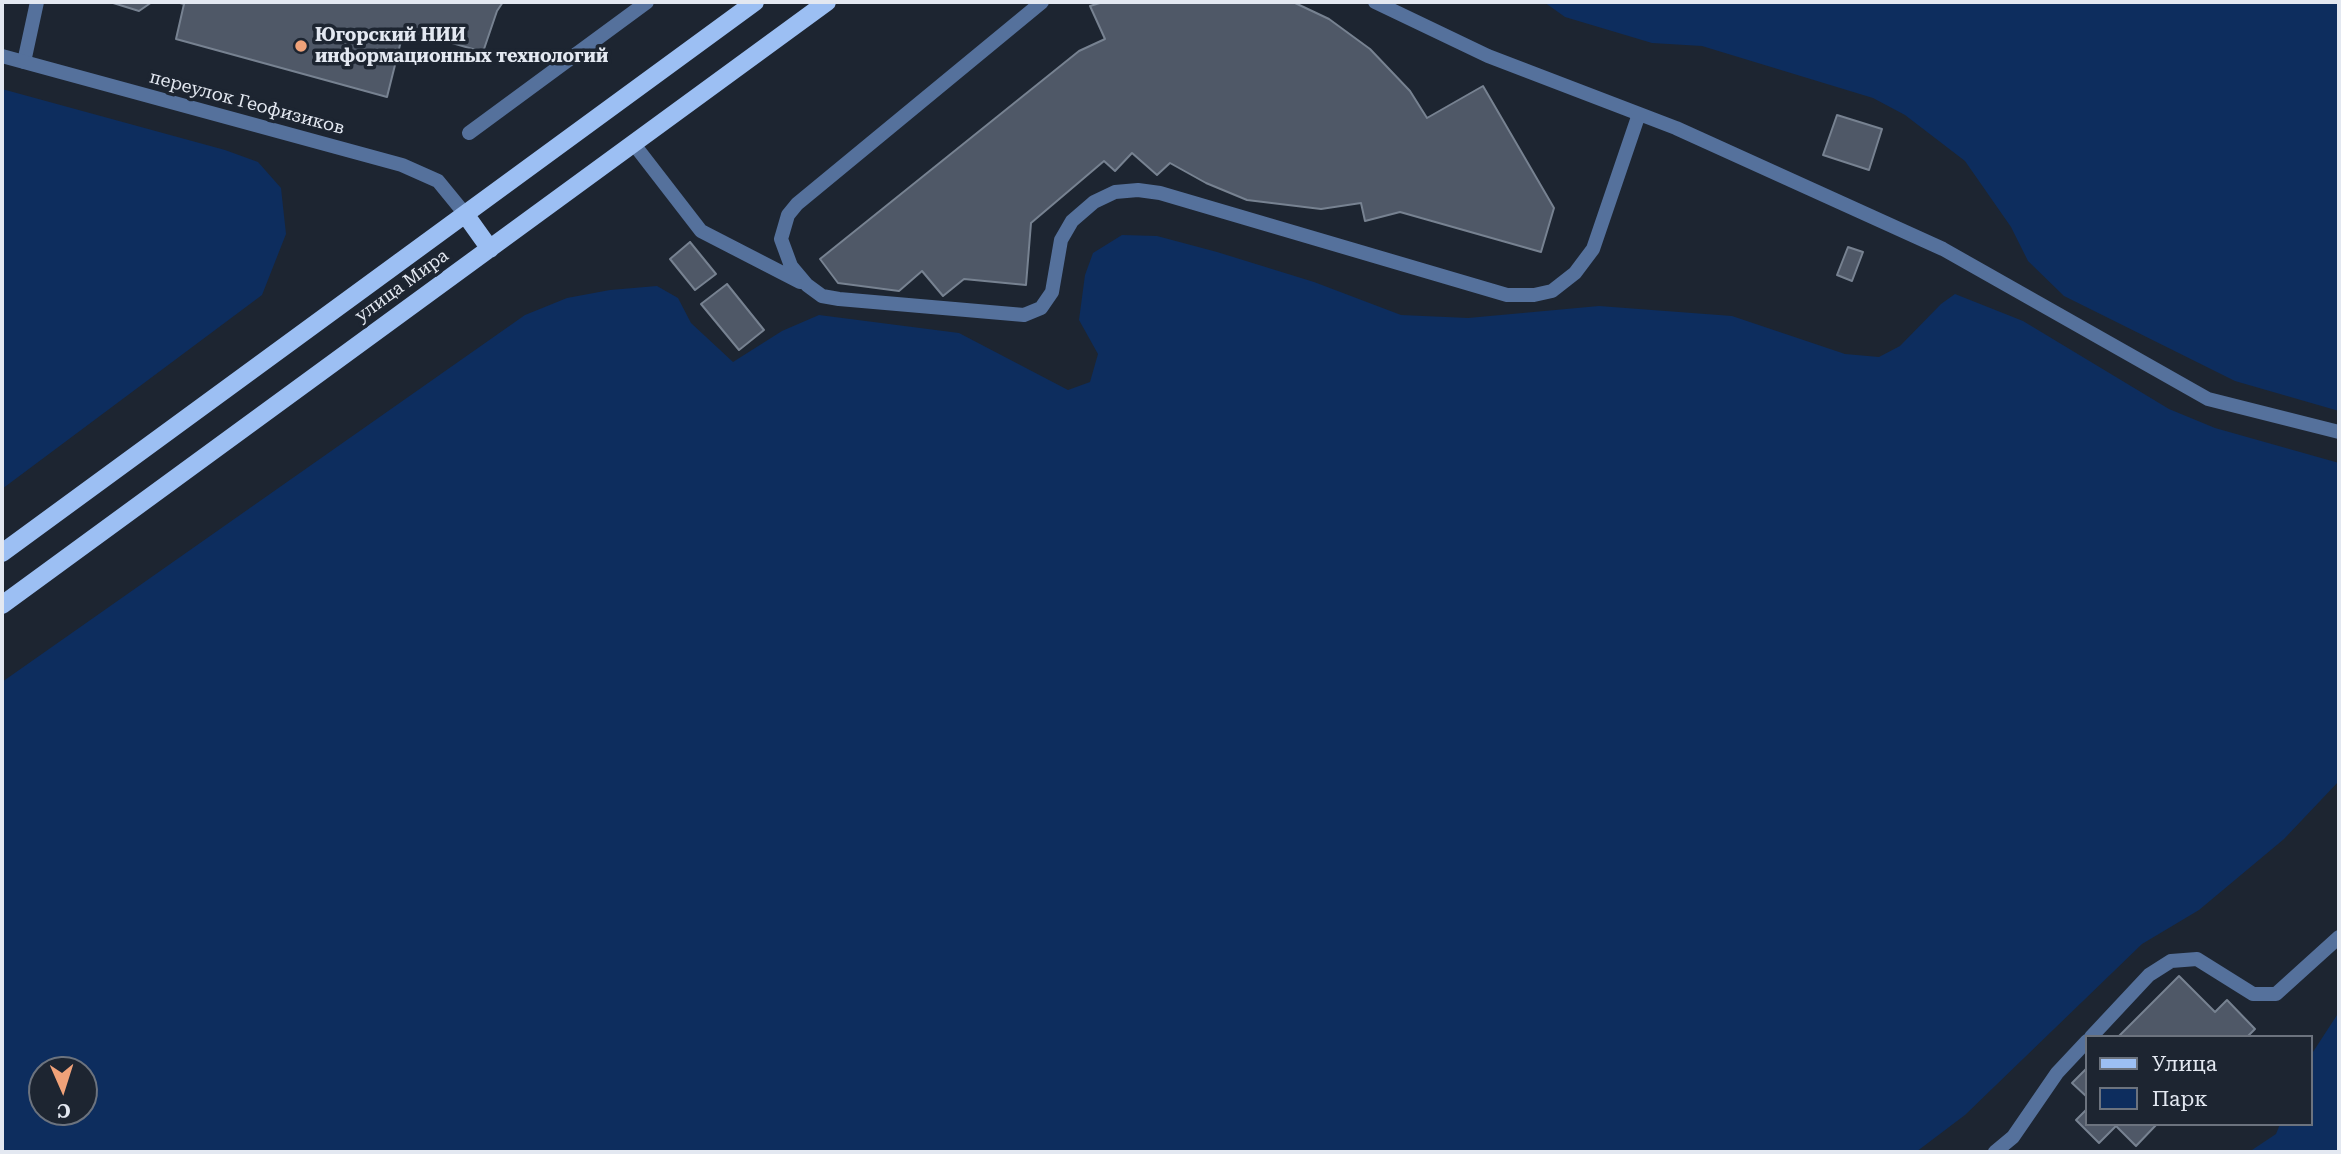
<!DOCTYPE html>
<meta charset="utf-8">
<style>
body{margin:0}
#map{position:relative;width:2341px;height:1154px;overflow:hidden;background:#1d2531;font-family:"Roboto Serif",serif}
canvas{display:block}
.frame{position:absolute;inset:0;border:4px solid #e3e8f1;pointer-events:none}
.legend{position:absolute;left:2085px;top:1035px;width:228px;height:91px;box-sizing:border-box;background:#1d2531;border:2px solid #6c737e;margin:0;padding:9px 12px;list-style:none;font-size:21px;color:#e3e8f1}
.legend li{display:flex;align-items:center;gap:14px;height:35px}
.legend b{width:35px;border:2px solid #6c737e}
.north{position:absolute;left:28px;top:1056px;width:70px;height:70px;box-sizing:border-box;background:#1d2531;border:2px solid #6c737e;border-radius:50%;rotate:177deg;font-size:19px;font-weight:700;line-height:28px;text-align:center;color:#e3e8f1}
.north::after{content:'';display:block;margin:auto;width:24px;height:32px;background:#f0a279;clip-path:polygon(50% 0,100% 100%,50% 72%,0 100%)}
</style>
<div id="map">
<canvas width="2341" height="1154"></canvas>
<div class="frame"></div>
<ul class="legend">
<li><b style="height:9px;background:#9cbff3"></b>Улица</li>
<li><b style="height:19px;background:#0d2d5e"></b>Парк</li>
</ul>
<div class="north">С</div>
</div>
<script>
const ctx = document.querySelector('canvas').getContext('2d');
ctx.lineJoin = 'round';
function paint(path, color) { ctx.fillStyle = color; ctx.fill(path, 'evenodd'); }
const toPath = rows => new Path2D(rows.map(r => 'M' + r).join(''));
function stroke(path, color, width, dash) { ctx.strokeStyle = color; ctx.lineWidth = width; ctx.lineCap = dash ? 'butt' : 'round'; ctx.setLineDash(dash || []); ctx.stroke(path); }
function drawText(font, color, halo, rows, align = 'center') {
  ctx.font = font + ' "Roboto Serif",serif'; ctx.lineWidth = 7; ctx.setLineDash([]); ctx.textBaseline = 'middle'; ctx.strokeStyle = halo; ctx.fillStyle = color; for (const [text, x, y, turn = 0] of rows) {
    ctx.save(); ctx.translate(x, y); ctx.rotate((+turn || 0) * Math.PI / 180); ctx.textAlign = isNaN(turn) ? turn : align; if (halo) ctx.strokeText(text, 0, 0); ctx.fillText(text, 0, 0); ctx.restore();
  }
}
const green = toPath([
 [1544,2,2339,2,2339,411,2235,381,2064,296,2028,261,2011,227,1965,161,1905,115,1873,98,1702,46,1652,43,1565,17],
 [2,89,225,150,258,162,281,188,286,234,262,295,2,489],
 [1122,235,1157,236,1217,252,1314,282,1401,315,1468,318,1599,306,1732,316,1845,354,1879,357,1900,346,1941,304,1955,294,2023,321,2169,409,2215,428,2339,463,2339,781,2284,839,2199,910,2142,944,1965,1115,1916,1152,2,1152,2,682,525,315,567,298,610,290,657,286,678,298,691,323,733,362,782,331,819,315,959,333,1068,390,1090,382,1098,354,1079,320,1085,275,1093,253],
 [42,1070,84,1070,84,1112,42,1112],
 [2339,1012,2339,1152,2249,1152,2276,1134,2280,1124,2311,1124,2311,1055]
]);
const building = toPath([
 [110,2,152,2,139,11,110,2],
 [176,2,503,2,497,11,483,52,404,29,387,97,176,39,184,4,176,2],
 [1103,2,1293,2,1329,19,1370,49,1410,91,1427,118,1483,86,1554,208,1541,252,1400,212,1365,221,1361,203,1321,209,1247,200,1206,183,1170,163,1157,175,1132,153,1115,171,1104,161,1031,223,1026,285,964,279,943,296,922,271,899,291,838,283,820,259,1079,51,1105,39,1090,6,1103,2],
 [1837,115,1882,129,1869,170,1823,155,1837,115],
 [690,242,716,274,695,290,670,259,690,242],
 [1848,247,1863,252,1852,281,1837,275,1848,247],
 [727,284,764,330,739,350,701,304,727,284],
 [2179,976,2215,1012,2227,1000,2255,1029,2247,1037,2118,1037,2179,976],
 [2087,1068,2087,1097,2072,1083,2087,1068],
 [2087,1109,2087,1124,2157,1124,2136,1146,2116,1126,2099,1143,2076,1120,2087,1109]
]);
const lane = toPath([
 [1042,2,797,204,788,215,781,239,791,266,807,285,822,296,839,299,1024,315,1041,308,1052,292,1061,240,1072,221,1094,202,1115,192,1138,190,1160,193,1507,295,1534,295,1552,291,1575,273,1593,249,1639,114],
 [1375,2,1488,56,1676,128,1943,249,2208,399,2339,432],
 [24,62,37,2],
 [469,133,647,2],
 [633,143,701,231,800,282],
 [2091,1037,2149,975,2171,961,2197,959,2253,994,2276,994,2339,937],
 [1995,1152,2013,1137,2057,1073,2087,1041]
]);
const street = toPath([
 [2,56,402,165,438,181,465,214]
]);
const primary = toPath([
 [465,214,490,249],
 [2,553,755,2],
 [2,605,827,2]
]);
const markers = [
 [301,46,7,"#f0a279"]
];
const poiNames = [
 ["Югорский НИИ",315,36],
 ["информационных технологий",315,57]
];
const streetNames = [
 ["переулок Геофизиков",247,103,15],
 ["улица Мира",402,286,-36]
];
paint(green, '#0d2d5e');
paint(building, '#4f5867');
stroke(building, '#778291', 2);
stroke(lane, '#55719c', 14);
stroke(street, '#55719c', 14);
stroke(primary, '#9cbff3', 18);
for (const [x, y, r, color] of markers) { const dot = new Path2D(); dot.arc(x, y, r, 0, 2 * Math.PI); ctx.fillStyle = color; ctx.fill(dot); stroke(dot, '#1d2531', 2.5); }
drawText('bold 18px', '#e3e8f1', '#1d2531', poiNames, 'left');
drawText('18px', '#e3e8f1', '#1d2531', streetNames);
</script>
